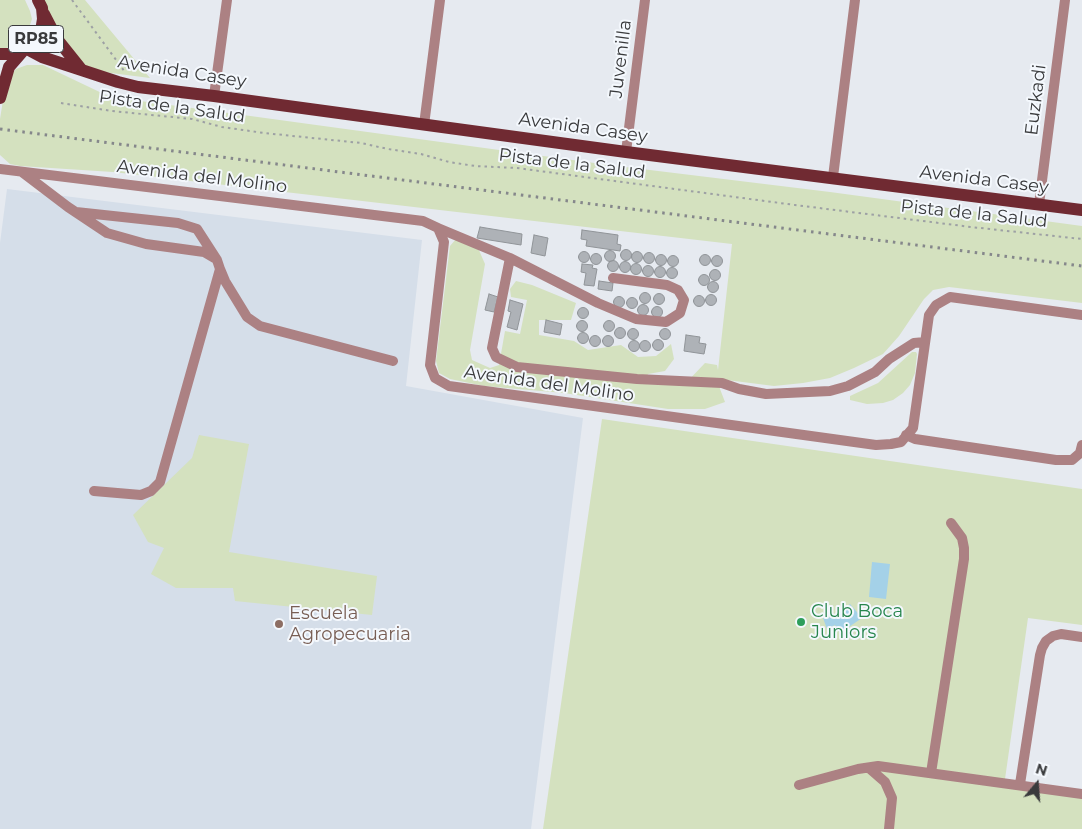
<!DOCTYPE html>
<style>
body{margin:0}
#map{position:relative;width:1082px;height:829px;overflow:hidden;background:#e6eaf0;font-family:Montserrat,sans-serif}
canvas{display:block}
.north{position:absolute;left:1012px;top:759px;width:50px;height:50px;-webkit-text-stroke:4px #f4f8fd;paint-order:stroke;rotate:18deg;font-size:14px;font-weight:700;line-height:20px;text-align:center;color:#393a3c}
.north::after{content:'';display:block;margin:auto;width:18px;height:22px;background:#393a3c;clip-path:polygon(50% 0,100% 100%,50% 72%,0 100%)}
</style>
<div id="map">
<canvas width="1082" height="829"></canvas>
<div class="north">N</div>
</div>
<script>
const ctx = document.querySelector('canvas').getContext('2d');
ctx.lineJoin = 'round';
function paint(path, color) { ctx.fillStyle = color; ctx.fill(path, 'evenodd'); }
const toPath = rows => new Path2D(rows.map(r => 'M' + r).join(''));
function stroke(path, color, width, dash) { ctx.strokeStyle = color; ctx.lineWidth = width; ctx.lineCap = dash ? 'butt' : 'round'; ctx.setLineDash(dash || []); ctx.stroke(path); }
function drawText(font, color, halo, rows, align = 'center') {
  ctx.font = font + ' Montserrat,sans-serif'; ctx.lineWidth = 4; ctx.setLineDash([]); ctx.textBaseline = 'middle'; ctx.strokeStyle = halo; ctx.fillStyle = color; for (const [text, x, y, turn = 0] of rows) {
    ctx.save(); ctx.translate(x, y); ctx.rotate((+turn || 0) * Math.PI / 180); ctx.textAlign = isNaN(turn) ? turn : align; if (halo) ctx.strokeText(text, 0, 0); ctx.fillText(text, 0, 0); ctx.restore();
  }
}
const built = toPath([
 [7,189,422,240,406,386,583,418,531,829,0,829,0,243]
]);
const green = toPath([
 [0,0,25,0,30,11,32,19,27,34,15,46,6,48,0,48],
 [40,0,85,0,150,78,103,72,85,66,68,55],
 [27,65,43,65,108,96,126,99,609,165,830,192,1082,226,1082,303,949,287,933,290,924,299,899,336,883,354,854,368,830,378,803,383,774,386,719,379,720,389,725,402,705,409,668,409,564,393,484,386,450,379,439,373,436,361,450,246,456,239,478,248,485,264,470,350,472,360,490,368,499,365,505,331,520,334,527,300,511,297,510,289,516,281,532,285,576,303,571,320,539,320,539,335,574,341,588,350,621,345,638,357,656,356,671,344,674,359,665,371,648,374,646,384,684,385,705,363,717,365,718,370,732,244,113,172,20,166,10,164,0,155,0,119,4,94,8,79,16,69],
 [912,352,916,352,917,354,915,373,910,385,903,393,893,400,883,403,867,404,850,400,850,396,878,383],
 [602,419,1082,489,1082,625,1028,618,1004,786,1082,798,1082,829,543,829],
 [199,435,249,444,229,552,377,576,372,615,235,601,233,588,176,588,151,574,164,548,148,542,133,515,192,458]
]);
const water = toPath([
 [872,562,890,564,886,599,869,597],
 [850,604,862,618,840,633,835,625,827,629,823,618,835,617]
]);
const building = toPath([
 [480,227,522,234,521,245,477,238,480,227],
 [582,230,618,235,617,244,621,245,620,251,586,246,587,240,581,239,582,230],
 [534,235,548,238,545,256,531,253,534,235],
 '620.5 255a5.5 5.5 0 1 1 11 0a5.5 5.5 0 1 1-11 0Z',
 '604.5 256a5.5 5.5 0 1 1 11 0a5.5 5.5 0 1 1-11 0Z',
 '578.5 257a5.5 5.5 0 1 1 11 0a5.5 5.5 0 1 1-11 0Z',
 '631.5 257a5.5 5.5 0 1 1 11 0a5.5 5.5 0 1 1-11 0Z',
 '643.5 258a5.5 5.5 0 1 1 11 0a5.5 5.5 0 1 1-11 0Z',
 '590.5 259a5.5 5.5 0 1 1 11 0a5.5 5.5 0 1 1-11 0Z',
 '655.5 260a5.5 5.5 0 1 1 11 0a5.5 5.5 0 1 1-11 0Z',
 '699.5 260a5.5 5.5 0 1 1 11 0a5.5 5.5 0 1 1-11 0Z',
 '667.5 261a5.5 5.5 0 1 1 11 0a5.5 5.5 0 1 1-11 0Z',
 '711.5 261a5.5 5.5 0 1 1 11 0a5.5 5.5 0 1 1-11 0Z',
 '607.5 266a5.5 5.5 0 1 1 11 0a5.5 5.5 0 1 1-11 0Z',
 '619.5 267a5.5 5.5 0 1 1 11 0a5.5 5.5 0 1 1-11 0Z',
 '630.5 269a5.5 5.5 0 1 1 11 0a5.5 5.5 0 1 1-11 0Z',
 [582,264,593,265,592,268,597,269,594,286,584,285,586,273,581,272,582,264],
 '642.5 271a5.5 5.5 0 1 1 11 0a5.5 5.5 0 1 1-11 0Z',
 '654.5 272a5.5 5.5 0 1 1 11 0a5.5 5.5 0 1 1-11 0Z',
 '666.5 273a5.5 5.5 0 1 1 11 0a5.5 5.5 0 1 1-11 0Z',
 '709.5 275a5.5 5.5 0 1 1 11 0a5.5 5.5 0 1 1-11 0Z',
 '698.5 280a5.5 5.5 0 1 1 11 0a5.5 5.5 0 1 1-11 0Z',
 [599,281,613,283,612,291,598,289,599,281],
 '707.5 287a5.5 5.5 0 1 1 11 0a5.5 5.5 0 1 1-11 0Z',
 '639.5 298a5.5 5.5 0 1 1 11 0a5.5 5.5 0 1 1-11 0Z',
 '653.5 299a5.5 5.5 0 1 1 11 0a5.5 5.5 0 1 1-11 0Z',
 [489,294,498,297,494,312,485,310,489,294],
 '705.5 300a5.5 5.5 0 1 1 11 0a5.5 5.5 0 1 1-11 0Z',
 '693.5 301a5.5 5.5 0 1 1 11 0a5.5 5.5 0 1 1-11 0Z',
 '613.5 302a5.5 5.5 0 1 1 11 0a5.5 5.5 0 1 1-11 0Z',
 '626.5 303a5.5 5.5 0 1 1 11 0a5.5 5.5 0 1 1-11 0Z',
 [510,300,523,304,517,330,507,327,511,312,508,311,510,300],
 '637.5 310a5.5 5.5 0 1 1 11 0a5.5 5.5 0 1 1-11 0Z',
 '651.5 312a5.5 5.5 0 1 1 11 0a5.5 5.5 0 1 1-11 0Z',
 '577.5 313a5.5 5.5 0 1 1 11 0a5.5 5.5 0 1 1-11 0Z',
 [546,320,562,324,560,335,544,332,546,320],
 '576.5 326a5.5 5.5 0 1 1 11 0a5.5 5.5 0 1 1-11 0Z',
 '603.5 326a5.5 5.5 0 1 1 11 0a5.5 5.5 0 1 1-11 0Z',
 '614.5 333a5.5 5.5 0 1 1 11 0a5.5 5.5 0 1 1-11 0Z',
 '659.5 334a5.5 5.5 0 1 1 11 0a5.5 5.5 0 1 1-11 0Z',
 '627.5 334a5.5 5.5 0 1 1 11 0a5.5 5.5 0 1 1-11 0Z',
 '577.5 338a5.5 5.5 0 1 1 11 0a5.5 5.5 0 1 1-11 0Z',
 [686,335,700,337,699,343,706,344,704,354,684,351,686,335],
 '589.5 341a5.5 5.5 0 1 1 11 0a5.5 5.5 0 1 1-11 0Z',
 '602.5 341a5.5 5.5 0 1 1 11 0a5.5 5.5 0 1 1-11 0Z',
 '652.5 345a5.5 5.5 0 1 1 11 0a5.5 5.5 0 1 1-11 0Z',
 '639.5 346a5.5 5.5 0 1 1 11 0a5.5 5.5 0 1 1-11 0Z',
 '628.5 346a5.5 5.5 0 1 1 11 0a5.5 5.5 0 1 1-11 0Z'
]);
const path = toPath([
 [72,0,125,72],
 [61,103,112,111,192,119,222,127,264,133,361,143,388,149,421,154,449,162,475,166,517,168,795,205,971,227,1082,239]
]);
const minor = toPath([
 [214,96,227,0],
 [424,125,440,0],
 [626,152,645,0],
 [0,169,423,221,438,228,444,242,430,365,435,378,449,386,876,445,891,444,901,442,913,428,929,315,936,305,950,297,1082,315],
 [22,172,68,207,107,233,146,244,204,252,216,259],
 [833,177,855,0],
 [1039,204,1065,0],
 [76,212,178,223,197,229,217,260,220,269,160,482,151,491,141,495,94,491],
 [438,228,510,258,598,303,636,319,666,322,680,313,684,300,678,290,667,285,613,278],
 [510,258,492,348,496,357,517,367,637,379,722,383,739,389,766,394,830,391,848,386,875,372,889,359,914,343,925,342],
 [220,269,225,281,247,317,260,326,393,361],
 [906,435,915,439,1056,460,1072,460,1080,453,1082,445],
 [869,768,885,782,892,798,889,829],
 [931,773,964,559,964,548,962,538,951,523],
 [1020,784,1040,655,1042,648,1046,641,1053,636,1061,634,1082,637],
 [799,785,858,769,878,766,1082,794]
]);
const major = toPath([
 [44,14,57,39,81,69],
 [27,49,42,57,118,82,138,87,214,96,626,152,1082,210],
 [0,54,11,54,23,51,35,41,41,31,43,19,42,8,38,0],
 [0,98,9,67,22,52]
]);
const rail = toPath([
 [0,129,1082,266]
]);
const markers = [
 [801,622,5,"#2e9e5b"],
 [279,624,5,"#8d6e63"]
];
const shields = [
 [36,39,55]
];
const shieldNames = [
 ["RP85",36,39]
];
const streetNames = [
 ["Juvenilla",621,59,-83],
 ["Avenida Casey",182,72,9],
 ["Euzkadi",1036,100,-83],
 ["Pista de la Salud",172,107,8],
 ["Avenida Casey",583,128,8],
 ["Pista de la Salud",572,164,7],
 ["Avenida del Molino",202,177,7],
 ["Avenida Casey",984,180,7],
 ["Pista de la Salud",974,214,6],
 ["Avenida del Molino",549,384,8]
];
const leisureNames = [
 ["Club Boca",811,612],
 ["Juniors",811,633]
];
const educationNames = [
 ["Escuela",289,614],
 ["Agropecuaria",289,635]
];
paint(built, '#d5dee9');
paint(green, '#d4e1bf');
paint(water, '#a4d1e8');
paint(building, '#aeb2b7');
stroke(building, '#909498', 1);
stroke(path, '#9da0a4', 2, [2.5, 4]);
stroke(minor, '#ac8183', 10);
stroke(major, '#702a32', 12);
stroke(rail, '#85878b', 3, [2.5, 5]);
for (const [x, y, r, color] of markers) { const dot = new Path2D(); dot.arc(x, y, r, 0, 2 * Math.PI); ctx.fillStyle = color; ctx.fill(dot); stroke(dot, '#f4f8fd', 2); }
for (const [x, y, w] of shields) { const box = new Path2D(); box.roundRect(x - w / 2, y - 13.5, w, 27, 4); ctx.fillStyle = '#f4f8fd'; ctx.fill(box); stroke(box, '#393a3c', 1); }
drawText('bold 16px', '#393a3c', null, shieldNames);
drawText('18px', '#393a3c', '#f4f8fd', streetNames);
drawText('18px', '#27864d', '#f4f8fd', leisureNames, 'left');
drawText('18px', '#785e54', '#f4f8fd', educationNames, 'left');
</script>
